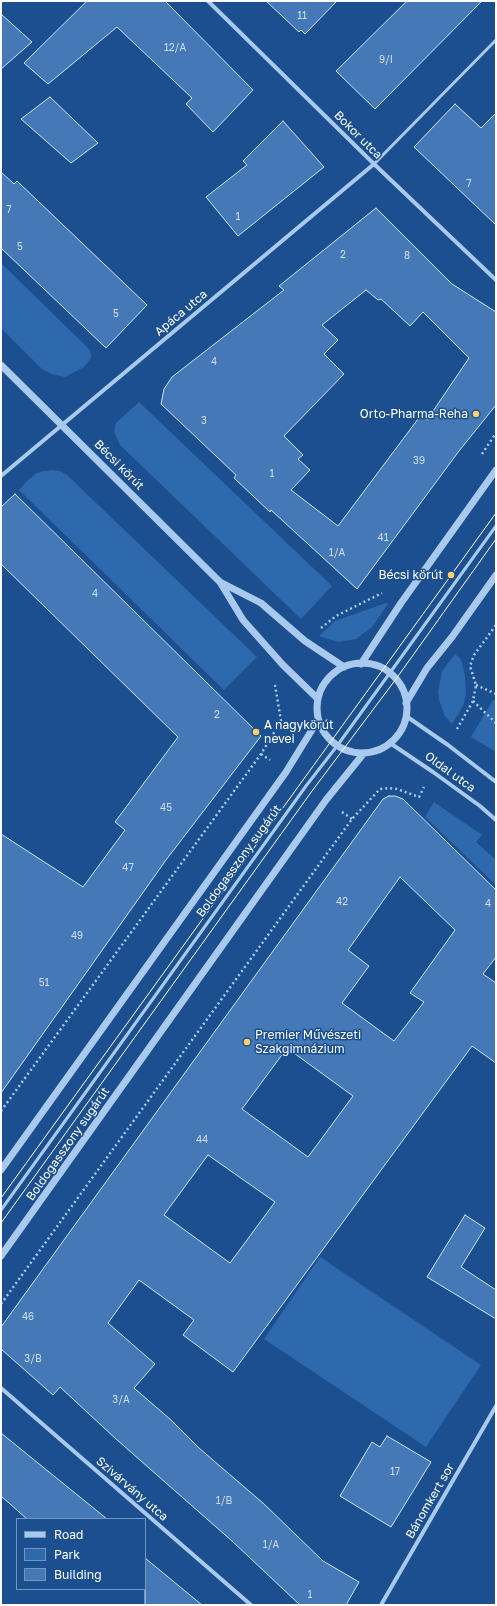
<!DOCTYPE html>
<meta charset="utf-8">
<style>
body{margin:0}
#map{position:relative;width:497px;height:1606px;overflow:hidden;background:#1b4f8f;font-family:"Golos Text",sans-serif}
canvas{display:block}
.frame{position:absolute;inset:0;border:2px solid #fff;pointer-events:none}
.legend{position:absolute;left:16px;top:1518px;width:130px;height:72px;box-sizing:border-box;background:#1b4f8f;border:1px solid #7695bc;margin:0;padding:5px 7px;list-style:none;font-size:12px;color:#fff}
.legend li{display:flex;align-items:center;gap:8px;height:20px}
.legend b{width:20px;border:1px solid #7695bc}
</style>
<div id="map">
<canvas width="497" height="1606"></canvas>
<div class="frame"></div>
<ul class="legend">
<li><b style="height:5px;background:#a9c9ee"></b>Road</li>
<li><b style="height:11px;background:#2e69ad"></b>Park</li>
<li><b style="height:11px;background:#4478b7"></b>Building</li>
</ul>
</div>
<script>
const ctx = document.querySelector('canvas').getContext('2d');
ctx.lineJoin = 'round';
function paint(path, color) { ctx.fillStyle = color; ctx.fill(path, 'evenodd'); }
const toPath = rows => new Path2D(rows.map(r => 'M' + r).join(''));
function stroke(path, color, width, dash) { ctx.strokeStyle = color; ctx.lineWidth = width; ctx.lineCap = dash ? 'butt' : 'round'; ctx.setLineDash(dash || []); ctx.stroke(path); }
function drawText(font, color, halo, rows, align = 'center') {
  ctx.font = font + ' "Golos Text",sans-serif'; ctx.lineWidth = 3; ctx.setLineDash([]); ctx.textBaseline = 'middle'; ctx.strokeStyle = halo; ctx.fillStyle = color; for (const [text, x, y, turn = 0] of rows) {
    ctx.save(); ctx.translate(x, y); ctx.rotate((+turn || 0) * Math.PI / 180); ctx.textAlign = isNaN(turn) ? turn : align; if (halo) ctx.strokeText(text, 0, 0); ctx.fillText(text, 0, 0); ctx.restore();
  }
}
const green = toPath([
 [1,263,89,349,91,354,91,358,84,367,65,377,51,374,42,369,1,328],
 [139,402,332,586,301,619,120,445,114,432,116,423],
 [52,470,60,471,67,475,257,657,224,690,19,490,28,480,37,473,44,471],
 [386,603,388,604,372,627,356,639,338,642,319,636,335,621],
 [455,654,461,659,465,676,466,695,463,706,452,724,445,716,439,700,438,691,442,671],
 [493,700,496,700,496,752,471,737],
 [434,802,482,835,476,842,496,860,496,885,425,817],
 [320,1257,481,1365,426,1447,264,1339]
]);
const building = toPath([
 [87,1,165,1,253,90,213,132,186,104,192,98,117,27,48,84,24,63,87,1],
 [266,1,337,1,305,34,301,30,299,32,266,1],
 [407,1,482,1,375,109,336,71,407,1],
 [1,14,32,42,1,69,1,14],
 [50,97,98,143,71,163,21,119,50,97],
 [455,104,481,128,496,113,496,225,414,147,455,104],
 [283,121,324,167,238,236,206,197,247,165,243,161,283,121],
 [1,172,14,184,17,181,147,305,106,348,1,248,1,172],
 [376,208,452,284,496,312,496,405,459,451,357,589,271,510,270,512,234,478,236,475,161,404,164,389,172,377,284,290,279,286,376,208],
 [366,290,378,300,381,299,410,326,423,312,469,358,427,420,421,415,338,526,291,490,310,470,298,459,303,455,284,436,344,374,324,354,338,340,322,325,366,290],
 [15,494,261,736,166,860,1,1093,1,834,83,887,125,830,115,822,178,737,1,564,1,507,15,494],
 [389,796,395,796,403,799,496,890,496,957,483,974,496,983,496,1063,472,1046,233,1372,183,1335,194,1320,139,1280,108,1323,155,1364,134,1388,171,1420,199,1448,264,1504,323,1561,359,1582,346,1605,300,1605,232,1541,116,1439,60,1387,53,1395,1,1349,1,1327,383,799,389,796],
 [400,877,455,930,410,993,424,1002,394,1041,342,1003,369,966,348,950,400,877],
 [287,1048,353,1096,308,1157,242,1109,287,1048],
 [208,1155,275,1202,230,1263,164,1215,208,1155],
 [465,1215,485,1228,461,1267,496,1290,496,1319,427,1277,465,1215],
 [1,1433,107,1519,27,1519,1,1496,1,1433],
 [387,1436,431,1462,391,1527,340,1496,372,1442,380,1447,387,1436],
 [145,1558,202,1605,145,1605,145,1558]
]);
const path = toPath([
 [482,454,496,433],
 [321,628,336,616,382,593],
 [476,685,496,694],
 [473,701,496,723],
 [457,729,473,701,476,685,470,666,474,655,496,625],
 [261,754,270,760],
 [342,812,352,819],
 [1,1111,261,754,281,721,275,685],
 [1,1304,352,819,380,789,389,788,397,789,419,797,424,787]
]);
const service = toPath([
 [374,164,496,40],
 [1,1210,306,786,337,746,496,526]
]);
const minor = toPath([
 [208,1,374,164,496,280],
 [1,476,374,164],
 [406,716,448,745,496,782],
 [390,743,433,772,480,806,496,820],
 [1,1388,251,1605],
 [381,1605,496,1406]
]);
const tertiary = toPath([
 [1,365,220,582,243,620,283,665,318,699],
 [220,582,261,603,305,641,344,667],
 '317 708a45 45 0 1 1 90 0a45 45 0 1 1-90 0Z',
 [361,664,401,603,496,470],
 [406,703,427,668,452,637,496,575],
 [1,1170,286,772,318,720],
 [1,1256,326,800,364,753]
]);
const tram = toPath([
 [1,1198,496,513],
 [1,1223,312,791,396,679,496,539]
]);
const markers = [
 [476,414,4,"#ffd166"],
 [451,575,4,"#ffd166"],
 [256,732,4,"#ffd166"],
 [247,1042,4,"#ffd166"]
];
const numberNames = [
 ["11",302,16],
 ["12/A",175,48],
 ["9/I",386,60],
 ["7",469,184],
 ["7",9,210],
 ["1",238,217],
 ["5",20,247],
 ["2",343,255],
 ["8",407,256],
 ["5",116,314],
 ["4",214,362],
 ["3",204,421],
 ["39",419,461],
 ["1",272,474],
 ["41",383,538],
 ["1/A",337,553],
 ["4",95,594],
 ["2",217,715],
 ["45",166,808],
 ["47",128,868],
 ["42",342,902],
 ["4",488,904],
 ["49",77,936],
 ["51",44,983],
 ["44",202,1140],
 ["46",28,1317],
 ["3/B",33,1359],
 ["3/A",121,1400],
 ["17",395,1472],
 ["1/B",224,1501],
 ["1/A",271,1545],
 ["1",310,1595]
];
const streetNames = [
 ["Bokor utca",358,135,45],
 ["Apáca utca",181,313,-40],
 ["Bécsi körút",119,465,45],
 ["Oldal utca",450,772,36],
 ["Boldogasszony sugárút",239,861,-54],
 ["Boldogasszony sugárút",68,1144,-55],
 ["Szivárvány utca",132,1489,41],
 ["Bánomkert sor",430,1501,-60]
];
const poiNames = [
 ["Orto-Pharma-Reha",468,414],
 ["Bécsi körút",443,575],
 ["A nagykörút",264,725,"left"],
 ["nevei",264,739,"left"],
 ["Premier Művészeti",255,1035,"left"],
 ["Szakgimnázium",255,1049,"left"]
];
paint(green, '#2e69ad');
paint(building, '#4478b7');
stroke(building, '#cfe3fa', 1);
stroke(path, '#a9c9ee', 2.5, [2, 3]);
stroke(service, '#a9c9ee', 3);
stroke(minor, '#a9c9ee', 4);
stroke(tertiary, '#a9c9ee', 7);
stroke(tram, '#fff', 1);
for (const [x, y, r, color] of markers) { const dot = new Path2D(); dot.arc(x, y, r, 0, 2 * Math.PI); ctx.fillStyle = color; ctx.fill(dot); stroke(dot, '#1b4f8f', 1.5); }
drawText('10px', '#d0dded', null, numberNames);
drawText('12px', '#fff', '#1b4f8f', streetNames);
drawText('12px', '#fff', '#1b4f8f', poiNames, 'right');
</script>
